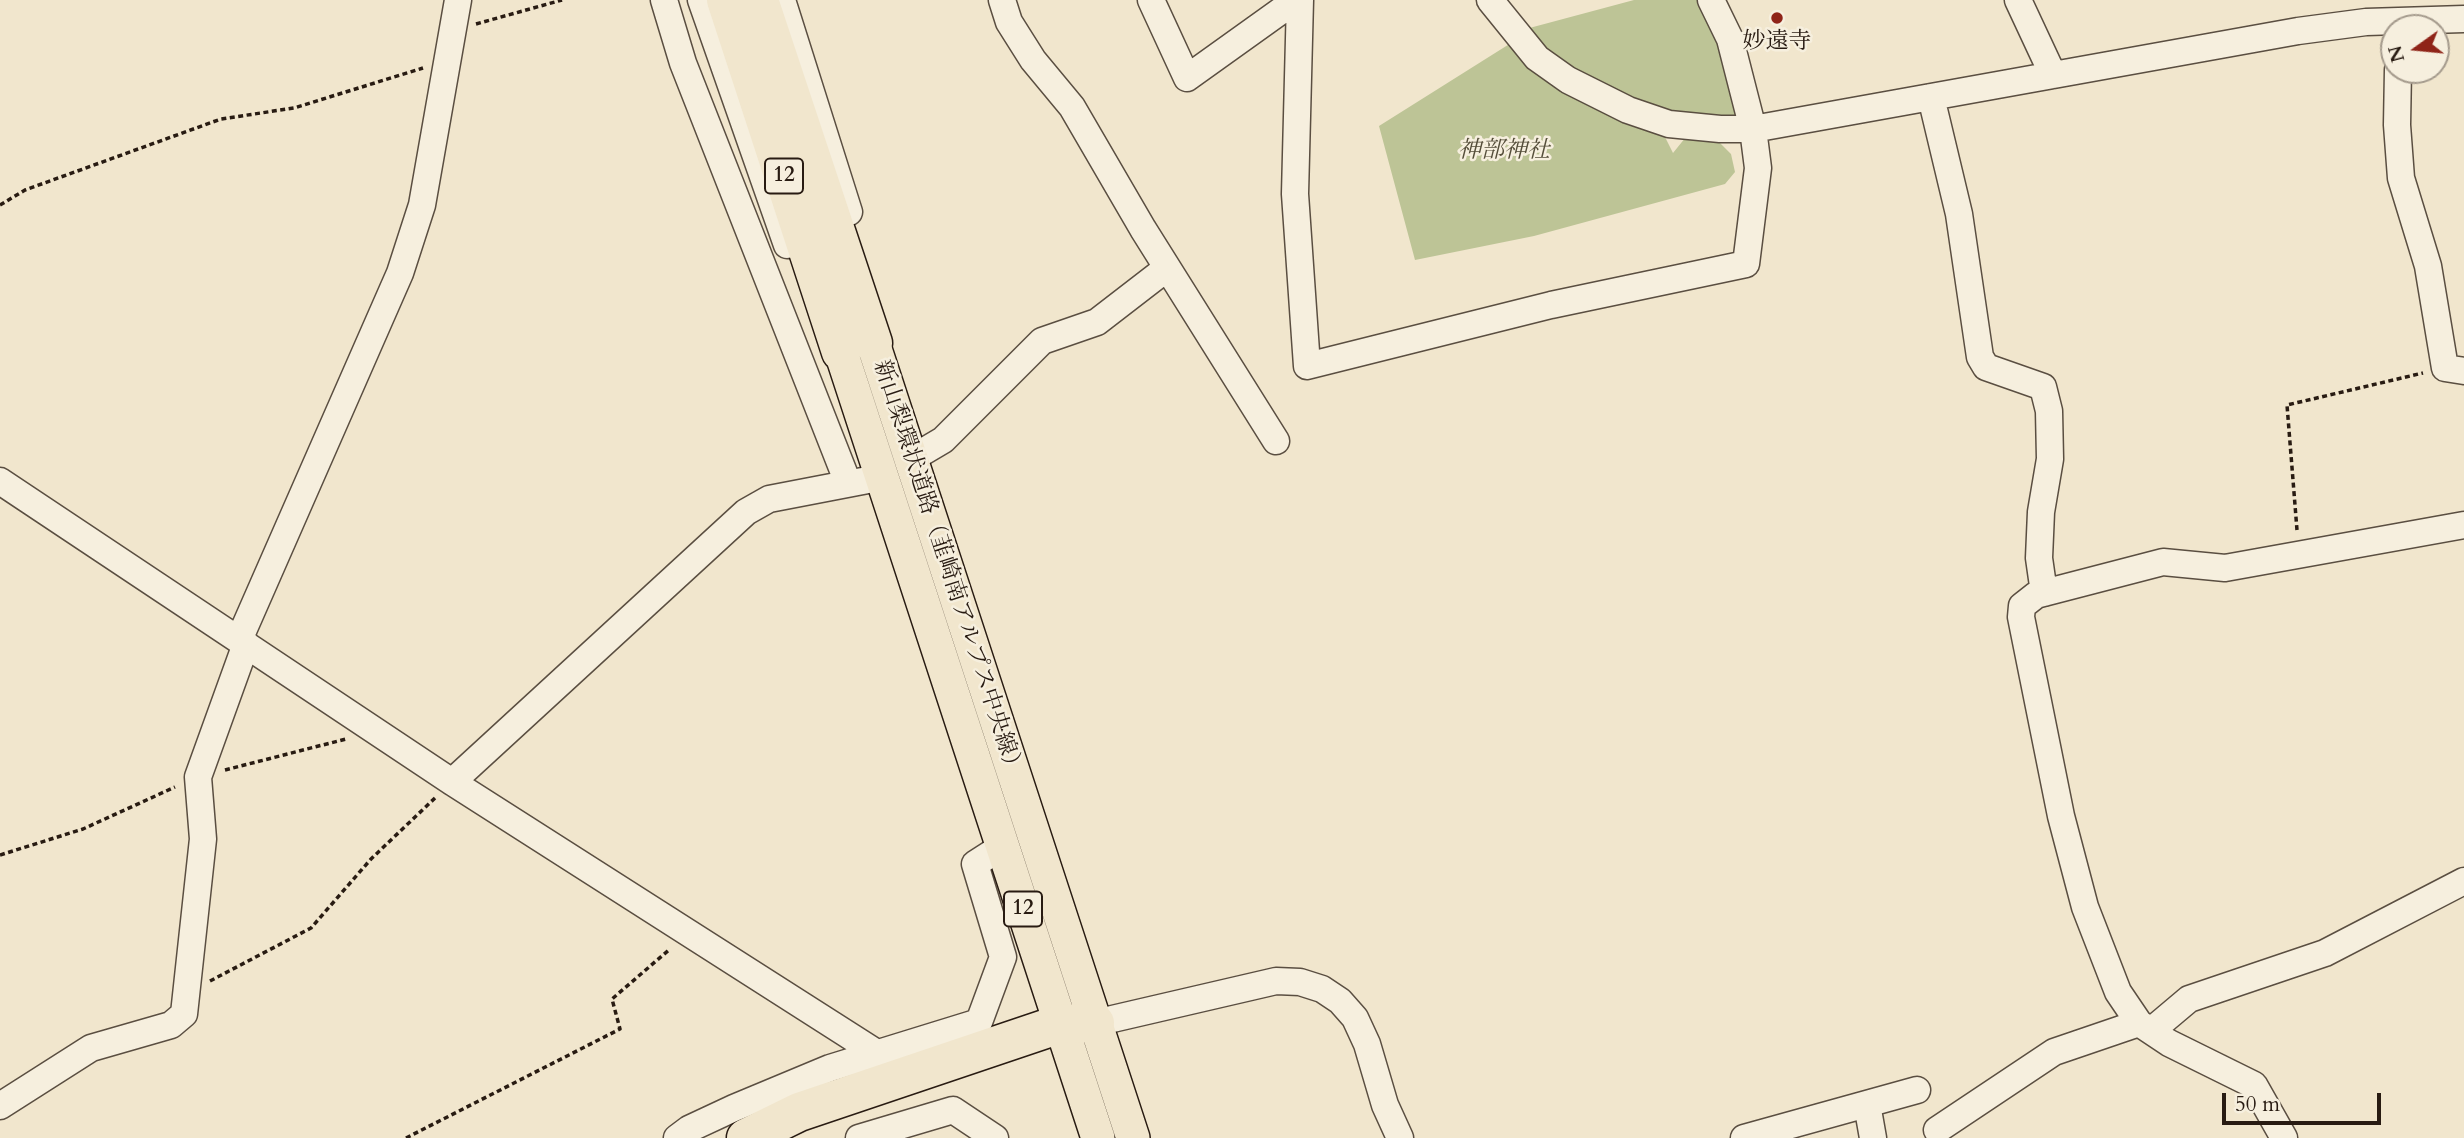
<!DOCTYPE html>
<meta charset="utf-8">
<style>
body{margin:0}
#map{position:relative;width:2464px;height:1138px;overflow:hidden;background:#f1e6cd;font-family:Cardo,serif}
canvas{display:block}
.north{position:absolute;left:2380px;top:14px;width:70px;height:70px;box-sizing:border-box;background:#f6efde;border:2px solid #a49a8c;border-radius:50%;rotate:255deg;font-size:19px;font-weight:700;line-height:28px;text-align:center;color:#281b12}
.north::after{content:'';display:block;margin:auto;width:24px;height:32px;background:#8f2418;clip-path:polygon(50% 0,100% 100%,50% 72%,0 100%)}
.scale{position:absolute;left:2222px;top:1093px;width:159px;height:32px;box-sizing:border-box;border:4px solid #281b12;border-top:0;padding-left:9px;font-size:21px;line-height:24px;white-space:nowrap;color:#281b12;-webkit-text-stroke:5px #f6efde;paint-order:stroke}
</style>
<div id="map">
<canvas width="2464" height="1138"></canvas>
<div class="north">N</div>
<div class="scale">50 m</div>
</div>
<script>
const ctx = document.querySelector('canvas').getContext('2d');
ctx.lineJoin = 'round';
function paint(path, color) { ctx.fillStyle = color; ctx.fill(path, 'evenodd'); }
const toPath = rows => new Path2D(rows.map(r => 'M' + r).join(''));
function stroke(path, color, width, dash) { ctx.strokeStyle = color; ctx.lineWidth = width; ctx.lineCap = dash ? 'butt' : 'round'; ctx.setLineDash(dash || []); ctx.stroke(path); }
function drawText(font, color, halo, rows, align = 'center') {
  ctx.font = font + ' Cardo,"Noto Serif JP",serif'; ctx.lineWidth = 5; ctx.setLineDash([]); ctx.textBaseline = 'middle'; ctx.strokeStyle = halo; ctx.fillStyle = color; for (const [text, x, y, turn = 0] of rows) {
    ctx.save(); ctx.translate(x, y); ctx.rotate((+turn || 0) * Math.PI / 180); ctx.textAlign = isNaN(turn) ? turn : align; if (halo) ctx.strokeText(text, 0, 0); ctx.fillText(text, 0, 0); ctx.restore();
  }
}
const green = toPath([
 [1634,0,1711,0,1730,39,1753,129,1697,127,1717,140,1731,154,1735,172,1725,184,1534,236,1415,260,1379,126,1511,43,1528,60,1568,87,1634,125,1663,133,1673,153,1694,127,1628,110,1568,80,1537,58,1522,30]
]);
const path = toPath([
 [476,24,562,0],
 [0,205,25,190,221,119,294,108,423,68],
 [2297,530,2287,405,2423,373],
 [225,770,346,739],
 [0,855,83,829,175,787],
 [210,981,311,928,371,859,435,798],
 [406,1138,620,1029,612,999,670,949]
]);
const minor = toPath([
 [664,0,683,63,848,483],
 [701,0,787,245],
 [782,0,849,212],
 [1002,0,1009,22,1033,60,1072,107,1143,229,1276,441],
 [1151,0,1187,78,1296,0],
 [1300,0,1295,194,1307,366,1551,305,1746,264,1758,168,1753,129,1730,39,1711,0],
 [1490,0,1537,58,1568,80,1628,110,1669,124,1720,129,1753,129,2298,31,2366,22,2464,19],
 [2018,0,2053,75],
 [2398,70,2397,125,2401,178,2428,266,2445,368,2464,371],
 [1931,97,1959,214,1980,357,1986,367,2043,387,2049,411,2050,459,2041,512,2039,558,2044,593],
 [921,453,943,440,1042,341,1097,322,1167,268],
 [0,481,452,782,875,1052],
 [239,640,400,273,422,205,458,0],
 [452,782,746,512,769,499,873,479],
 [1095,1023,1276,981,1300,982,1322,989,1340,1001,1355,1018,1367,1044,1385,1105,1400,1138],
 [2151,1031,2189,999,2325,953,2464,881],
 [1867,1104,1873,1138],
 [0,1106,91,1048,171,1025,184,1014,203,839,198,777,246,644],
 [1937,1130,2054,1052,2139,1023],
 [677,1138,689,1129,734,1108,830,1068,979,1022,1003,957,975,864,1003,846],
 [859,1138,953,1110,995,1138],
 [1744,1138,1917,1090],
 [2284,1138,2254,1085,2169,1043,2139,1023,2118,992,2085,907,2061,816,2021,617,2022,606,2036,595,2163,562,2225,568,2464,525]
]);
const major = toPath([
 [873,343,1133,1138],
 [841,352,1098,1138]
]);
const highway = toPath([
 [726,0,841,352],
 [759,0,873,343],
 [746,1138,799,1112,1060,1024,1095,1023]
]);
const markers = [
 [1777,18,7,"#8f2418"]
];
const shields = [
 [784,176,38],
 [1023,909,38]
];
const shieldNames = [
 ["12",784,176],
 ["12",1023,909]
];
const poiNames = [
 ["妙遠寺",1777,43]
];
const parkNames = [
 ["神部神社",1504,152]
];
const streetNames = [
 ["新山梨環状道路（韮崎南アルプス中央線）",947,569,72]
];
paint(green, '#bdc496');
stroke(minor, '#5a4e41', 29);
stroke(major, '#281b12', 36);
stroke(highway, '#281b12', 41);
stroke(path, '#281b12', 3.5, [5, 3.5]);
stroke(minor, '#f6efde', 26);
stroke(major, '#f1e6cd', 33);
stroke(highway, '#f1e6cd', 38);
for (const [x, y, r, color] of markers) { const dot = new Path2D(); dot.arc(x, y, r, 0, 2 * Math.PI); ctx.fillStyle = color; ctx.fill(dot); stroke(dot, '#f6efde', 2.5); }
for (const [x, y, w] of shields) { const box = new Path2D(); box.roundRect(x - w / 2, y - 17.5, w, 35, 5); ctx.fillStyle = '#f6efde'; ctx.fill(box); stroke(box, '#281b12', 2); }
drawText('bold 21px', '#281b12', null, shieldNames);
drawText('23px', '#281b12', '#f6efde', poiNames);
drawText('italic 23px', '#554e3a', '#f6efde', parkNames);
drawText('23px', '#281b12', '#f6efde', streetNames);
</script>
